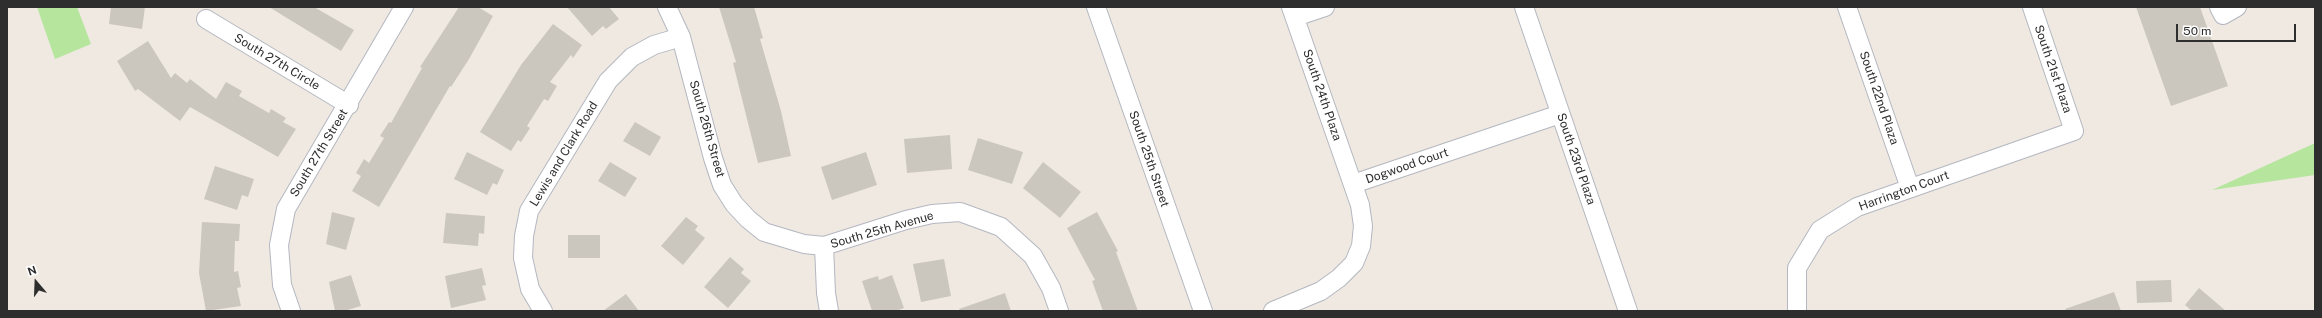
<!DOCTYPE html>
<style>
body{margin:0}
#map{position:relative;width:2322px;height:318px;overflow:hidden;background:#efe9e1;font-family:"Public Sans",sans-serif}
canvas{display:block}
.frame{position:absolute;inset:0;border:8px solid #2e2e2e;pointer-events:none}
.north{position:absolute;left:16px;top:262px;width:40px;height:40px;-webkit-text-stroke:3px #fff;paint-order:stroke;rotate:341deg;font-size:11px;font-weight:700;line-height:16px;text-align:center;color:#2e2e2e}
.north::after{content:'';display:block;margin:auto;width:14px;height:18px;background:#2e2e2e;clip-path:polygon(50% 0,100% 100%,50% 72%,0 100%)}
.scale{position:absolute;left:2176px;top:24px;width:120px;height:18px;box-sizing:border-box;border:2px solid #2e2e2e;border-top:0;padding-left:5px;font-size:12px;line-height:14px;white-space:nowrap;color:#2e2e2e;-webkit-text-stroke:3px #fff;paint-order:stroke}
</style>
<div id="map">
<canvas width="2322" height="318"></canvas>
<div class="frame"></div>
<div class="north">N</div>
<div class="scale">50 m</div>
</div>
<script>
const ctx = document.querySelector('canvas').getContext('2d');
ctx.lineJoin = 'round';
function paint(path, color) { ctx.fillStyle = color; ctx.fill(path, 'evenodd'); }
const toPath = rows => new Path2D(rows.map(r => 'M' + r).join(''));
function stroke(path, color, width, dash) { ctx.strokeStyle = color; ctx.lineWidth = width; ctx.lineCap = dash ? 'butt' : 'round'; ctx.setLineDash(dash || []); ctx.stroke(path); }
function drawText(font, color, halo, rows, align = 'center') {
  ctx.font = font + ' "Public Sans",sans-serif'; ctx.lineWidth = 4; ctx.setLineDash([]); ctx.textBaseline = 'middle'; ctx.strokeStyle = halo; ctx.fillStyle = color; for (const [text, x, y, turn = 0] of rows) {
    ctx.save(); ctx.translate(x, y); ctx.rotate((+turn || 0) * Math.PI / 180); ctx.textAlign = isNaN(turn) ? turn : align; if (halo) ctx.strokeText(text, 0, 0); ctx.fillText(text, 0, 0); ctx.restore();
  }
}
const green = toPath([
 [37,7,77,7,91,44,55,59],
 [2313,144,2315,144,2315,175,2212,190]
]);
const building = toPath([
 [111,7,145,7,142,29,109,24],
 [269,7,314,7,354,30,341,51],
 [459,7,478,7,493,16,469,59,451,87,450,86,379,207,352,191,361,176,356,173,364,159,369,163,384,138,380,136,389,122,391,123,422,68,420,67],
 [567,7,609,7,619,19,606,29,603,26,592,36],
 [719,7,754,7,763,38,760,39,781,111,791,156,758,163,733,63,736,62],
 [2136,7,2200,7,2228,86,2171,106],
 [553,24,582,45,573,58,571,55,550,82,557,86,548,101,544,99,527,126,530,128,521,142,518,140,511,151,480,132,521,65],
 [148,41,171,78,175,73,187,83,190,79,216,99,226,82,242,91,239,96,269,113,271,109,286,118,283,122,296,129,278,157,190,107,180,121,138,89,135,91,117,61],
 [635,122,661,137,650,156,623,141],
 [950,135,952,169,907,173,904,139],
 [978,138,1023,152,1012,184,968,170],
 [467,152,504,170,497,185,493,183,487,195,454,179],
 [866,152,877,185,832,200,821,167],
 [610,162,637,178,625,197,598,181],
 [1043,162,1081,192,1060,218,1023,188],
 [215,166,254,179,248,197,242,195,237,210,204,199],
 [332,212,355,218,346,250,326,244],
 [1097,212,1118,251,1116,252,1138,311,1103,311,1092,281,1095,280,1067,228],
 [446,213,485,216,484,234,479,233,478,246,443,243],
 [686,217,698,226,695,230,705,238,683,265,661,246],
 [202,222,240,224,239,241,235,241,234,272,238,271,241,287,237,288,241,306,206,311,199,273],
 [568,235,600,235,600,258,568,258],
 [730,257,744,269,741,273,751,281,728,308,704,287],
 [944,259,951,296,921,302,913,264],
 [482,268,486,285,482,286,486,300,451,308,445,276],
 [351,275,361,306,344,311,335,311,329,282],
 [892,275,904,308,896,311,872,311,862,281,878,276,879,280],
 [2171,280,2172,302,2137,303,2136,281],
 [2199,288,2226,311,2192,311,2185,305],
 [2114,292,2121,311,2066,311,2065,309],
 [1005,293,1011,311,960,311,959,309],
 [626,294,639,311,603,311]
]);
const minor = toPath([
 [667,7,681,37,713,158,722,185,734,204,748,219,764,232,804,244,824,246,826,293,829,311],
 [1096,7,1203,311],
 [1524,7,1628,311],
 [1847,7,1910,188],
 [2219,7,2223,15,2237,7],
 [1295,17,1325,7],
 [206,19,349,105],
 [1353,184,1560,114],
 [824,246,906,220,932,214,960,212,1001,227,1033,256,1051,288,1059,311],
 [291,311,282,285,279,245,286,209,404,7],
 [543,311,530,289,523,258,524,236,529,211,608,81,632,57,654,45,681,37],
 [1273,311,1321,291,1339,278,1354,263,1361,246,1363,226,1360,205,1291,7],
 [1797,311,1797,268,1820,230,1857,207,2074,131,2032,7]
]);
const streetNames = [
 ["South 27th Circle",277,62,31],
 ["South 21st Plaza",2053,69,71],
 ["South 24th Plaza",1322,95,71],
 ["South 22nd Plaza",1879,98,71],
 ["South 26th Street",707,129,74],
 ["South 27th Street",319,153,-59],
 ["Lewis and Clark Road",564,154,-59],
 ["South 25th Street",1149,159,71],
 ["South 23rd Plaza",1576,159,71],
 ["Dogwood Court",1407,166,-19],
 ["Harrington Court",1904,191,-20],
 ["South 25th Avenue",882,230,-16]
];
paint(green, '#b6e59e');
paint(building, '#cbc7bf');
stroke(minor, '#b4b7c1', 20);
stroke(minor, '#fff', 18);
drawText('12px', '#2e2e2e', '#fff', streetNames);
</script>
